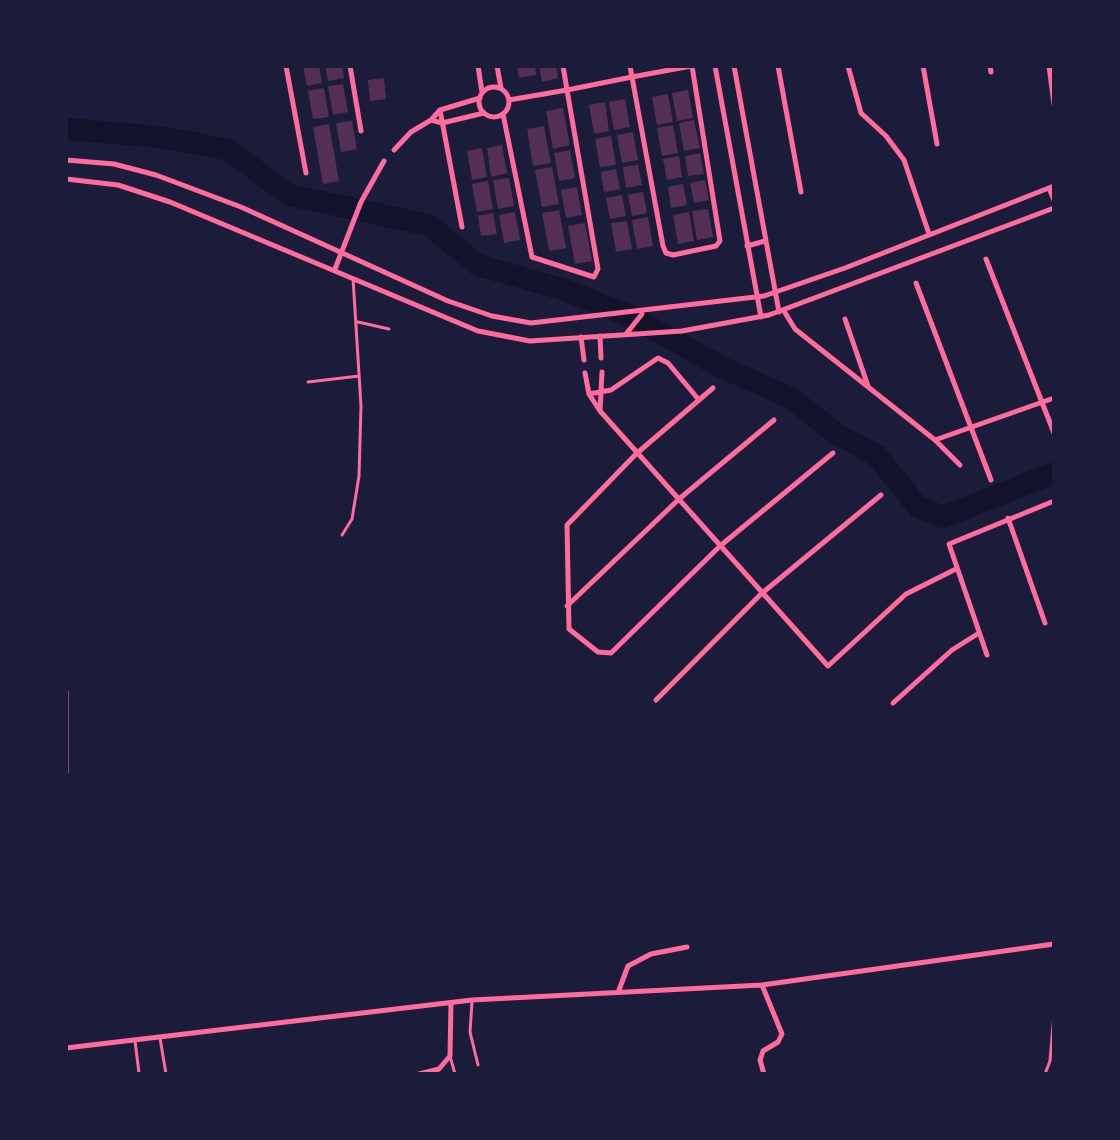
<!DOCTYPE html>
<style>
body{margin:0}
#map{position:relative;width:1120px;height:1140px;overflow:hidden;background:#1b1b3a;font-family:"Alegreya Sans",sans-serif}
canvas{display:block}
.frame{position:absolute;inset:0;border:68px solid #1b1b3a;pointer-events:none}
</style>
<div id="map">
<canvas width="1120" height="1140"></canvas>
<div class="frame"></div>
</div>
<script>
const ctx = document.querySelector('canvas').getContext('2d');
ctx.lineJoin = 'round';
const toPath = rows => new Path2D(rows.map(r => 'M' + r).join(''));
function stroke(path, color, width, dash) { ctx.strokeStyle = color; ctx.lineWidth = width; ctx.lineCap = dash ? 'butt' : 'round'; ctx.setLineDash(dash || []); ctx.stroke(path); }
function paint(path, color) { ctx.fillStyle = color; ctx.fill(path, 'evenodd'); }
const river = toPath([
 [66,129,160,137,229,150,289,195,429,225,478,265,565,290,628,315,721,367,789,397,837,434,876,455,918,507,943,517,1054,473]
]);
const building = toPath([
 [303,66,319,66,322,83,307,86],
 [325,66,342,66,344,78,328,81],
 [517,66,535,66,536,75,519,78],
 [539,66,556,66,558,78,542,82],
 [384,78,386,99,370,101,368,80],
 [343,84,348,112,333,115,328,86],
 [324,88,329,117,313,119,308,91],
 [688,90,693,118,677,121,672,93],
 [668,94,673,122,657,125,652,97],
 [625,99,630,127,614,130,609,102],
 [605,102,609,131,594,134,589,105],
 [563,108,570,145,553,149,546,111],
 [694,120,700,148,684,151,679,123],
 [352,121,357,149,341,152,336,123],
 [329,124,339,181,323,184,313,127],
 [673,125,678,153,662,156,657,128],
 [544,126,551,163,533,166,527,129],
 [633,132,638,160,622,163,617,135],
 [611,136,616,165,600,167,595,139],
 [502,145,507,173,491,177,487,148],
 [482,148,487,177,472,180,467,151],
 [570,150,575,178,559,181,554,153],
 [700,153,704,174,688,176,685,156],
 [679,156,682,177,667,180,663,159],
 [638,165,642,185,626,188,623,167],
 [552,167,559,204,542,207,535,170],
 [616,169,620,189,604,192,601,172],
 [509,178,514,206,498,209,493,180],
 [705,180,709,200,694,203,690,183],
 [488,181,493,209,477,212,472,184],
 [683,184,687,205,671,208,668,187],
 [577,187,582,215,566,218,561,190],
 [643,192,647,213,632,216,628,195],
 [622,195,626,216,610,219,606,198],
 [708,209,713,237,697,240,692,211],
 [559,210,566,248,549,251,542,213],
 [515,212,520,240,504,243,499,215],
 [689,212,694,241,678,244,673,215],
 [493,213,497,234,481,236,478,216],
 [648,217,653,246,637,249,632,220],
 [627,221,632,249,616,252,611,223],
 [585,223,592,261,575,264,568,226]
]);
const service = toPath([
 [358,322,389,329],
 [308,382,359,376],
 [342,535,352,519,359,476,361,406,353,278],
 [472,1002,470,1032,478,1065],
 [160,1038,166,1074],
 [135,1041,139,1073],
 [450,1056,455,1074],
 [1045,1074,1050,1061,1054,1014]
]);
const minor = toPath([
 [286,66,306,173],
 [350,66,361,131],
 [478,66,482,92],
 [497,66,501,88],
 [563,66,567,90,632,77,663,246,666,253,673,255,716,246,720,241,692,66],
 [630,66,632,77,691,66],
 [715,66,761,317],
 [734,66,779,312],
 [778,66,801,192],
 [848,66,861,113,886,136,904,160,929,234],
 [923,66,937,144],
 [990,66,991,72],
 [1049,66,1054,104],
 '479 102a15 15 0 1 1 30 0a15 15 0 1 1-30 0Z',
 [480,98,440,110,431,120,442,123,484,113],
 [440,110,462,227],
 [503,114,532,257,594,277,598,269,567,90,509,100],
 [394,150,411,132,431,120],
 [66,160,114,164,156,175,241,207,448,301,492,316,531,323,764,296,845,268,1054,186],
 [66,179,118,185,170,202,478,331,530,341,682,331,769,315,1054,208],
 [1049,188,1054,200],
 [747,246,765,241],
 [986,259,1054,433],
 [335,269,361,202,384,161],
 [916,283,991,480],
 [784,311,795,329,935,440,1054,398],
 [845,319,868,386],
 [626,334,642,314],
 [600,336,601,358],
 [581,337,584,360],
 [585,373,589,394,600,411,602,372],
 [713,388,636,454,567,525,569,629,598,652,611,653,720,546,833,453],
 [589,394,611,390,658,358,668,363,699,400],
 [600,411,828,666,906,594,956,569],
 [935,440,960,465],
 [1008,518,1045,623],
 [567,606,679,499,774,420],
 [987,655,949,544,1054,501],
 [66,692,66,772],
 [656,700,761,594,881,495],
 [893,703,952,650,979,633],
 [762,985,782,1034,778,1042,763,1051,760,1060,764,1074],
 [619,990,628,966,651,954,687,947],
 [66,1048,472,1000,762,985,1054,944],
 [419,1074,439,1069,450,1056,451,1003]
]);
stroke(river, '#12122b', 22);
paint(building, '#542f53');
stroke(service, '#ff6b9d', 3);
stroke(minor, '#ff6b9d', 5);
</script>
